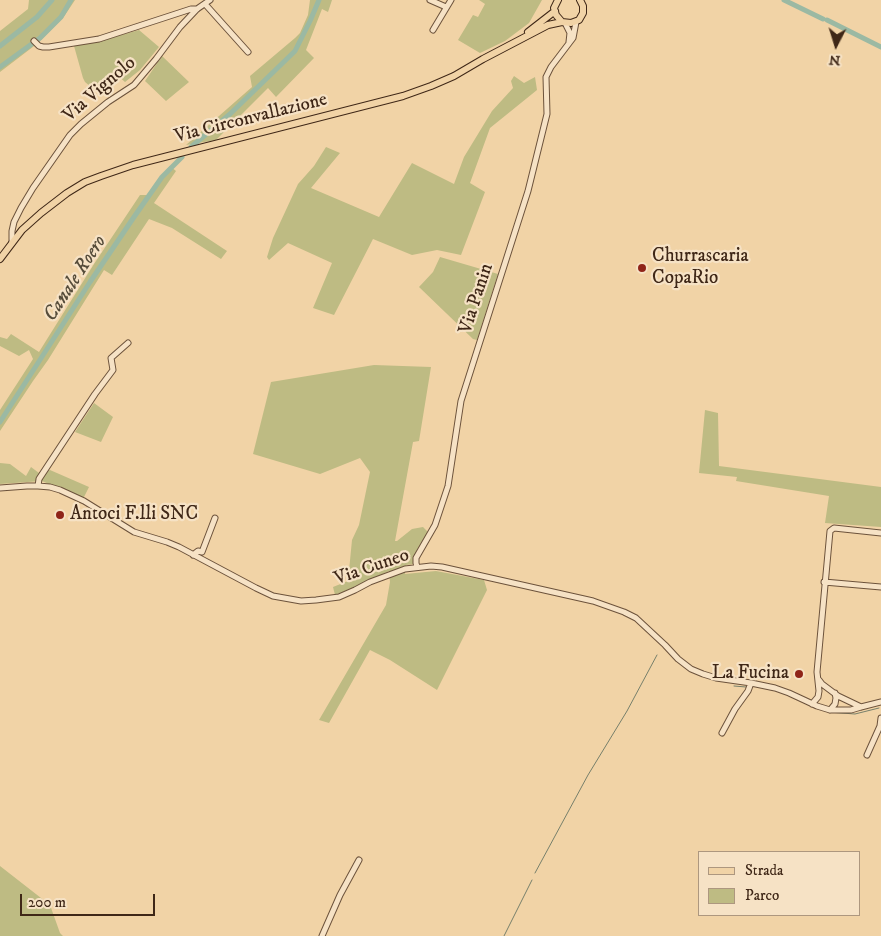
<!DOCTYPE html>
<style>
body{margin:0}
#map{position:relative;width:881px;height:936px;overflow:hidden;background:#f1d3a6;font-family:"IM FELL DW Pica",serif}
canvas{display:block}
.legend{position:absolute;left:698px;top:851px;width:162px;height:65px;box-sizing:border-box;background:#f6e2c5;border:1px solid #ad977f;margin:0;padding:6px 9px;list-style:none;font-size:15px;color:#3f2717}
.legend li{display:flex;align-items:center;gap:10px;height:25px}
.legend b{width:25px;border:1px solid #ad977f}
.north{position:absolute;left:811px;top:20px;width:50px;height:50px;-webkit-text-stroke:4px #f6e2c5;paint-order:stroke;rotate:185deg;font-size:14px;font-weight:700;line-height:20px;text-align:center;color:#3f2717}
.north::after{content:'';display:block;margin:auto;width:18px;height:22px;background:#3f2717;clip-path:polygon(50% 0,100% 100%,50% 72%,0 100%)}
.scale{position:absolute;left:20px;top:894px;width:135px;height:22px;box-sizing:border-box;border:2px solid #3f2717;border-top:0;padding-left:6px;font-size:15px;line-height:18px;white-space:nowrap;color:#3f2717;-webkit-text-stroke:4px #f6e2c5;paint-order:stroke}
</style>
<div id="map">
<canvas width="881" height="936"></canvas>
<ul class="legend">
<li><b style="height:6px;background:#f1d3a6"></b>Strada</li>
<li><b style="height:14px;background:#bebb83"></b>Parco</li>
</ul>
<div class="north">N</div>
<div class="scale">200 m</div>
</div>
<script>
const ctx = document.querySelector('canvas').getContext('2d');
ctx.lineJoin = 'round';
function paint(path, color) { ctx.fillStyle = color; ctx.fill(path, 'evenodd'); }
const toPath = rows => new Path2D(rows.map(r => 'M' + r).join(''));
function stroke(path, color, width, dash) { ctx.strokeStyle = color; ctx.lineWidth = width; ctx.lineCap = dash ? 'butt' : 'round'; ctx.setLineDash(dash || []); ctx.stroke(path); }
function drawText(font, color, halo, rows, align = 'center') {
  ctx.font = font + ' "IM FELL DW Pica",serif'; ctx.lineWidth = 4.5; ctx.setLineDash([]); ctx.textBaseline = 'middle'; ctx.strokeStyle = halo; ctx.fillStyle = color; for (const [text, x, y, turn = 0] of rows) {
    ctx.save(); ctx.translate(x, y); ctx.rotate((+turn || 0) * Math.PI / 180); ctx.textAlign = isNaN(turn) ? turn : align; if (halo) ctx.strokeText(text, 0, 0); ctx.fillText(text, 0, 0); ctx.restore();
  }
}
const green = toPath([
 [29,0,75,0,63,18,38,43,0,72,0,31,28,9],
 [310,0,332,0,328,12,322,9,306,50,314,58,276,97,268,88,216,140,186,145,252,87,250,76,295,38,300,33,308,15],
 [479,0,542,0,529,23,505,41,480,53,458,40,473,15,478,17,485,4],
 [139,30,159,47,140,70,125,82,115,73,106,82,105,89,97,92,85,82,83,78,74,46,100,41],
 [162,56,189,82,166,101,145,81],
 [514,76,524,83,535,77,537,90,490,128,470,183,485,192,461,255,437,250,412,255,373,239,334,315,313,308,332,263,288,243,269,260,267,257,273,238,298,184,314,166,326,147,340,153,311,188,379,217,412,163,454,184,464,157,492,111,513,88,511,81],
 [170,166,176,171,154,203,227,251,221,259,172,228,149,219,112,275,104,270,48,360,33,381,0,431,0,410,33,359,29,350,19,356,0,346,0,337,7,339,11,334,39,352,94,264,140,195,148,195,160,177],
 [440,257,498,274,477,340,473,339,419,287,433,272],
 [374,365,431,367,419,441,413,442,395,541,397,541,412,529,423,527,428,532,418,548,413,564,406,565,405,574,436,571,484,580,487,590,437,690,390,660,370,650,329,723,319,720,386,605,390,582,389,571,357,586,335,595,333,587,348,581,352,540,359,525,370,472,360,458,320,474,253,454,271,382],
 [94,403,113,417,101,442,75,432],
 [705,410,718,413,719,466,881,487,881,527,825,523,829,496,736,481,737,477,699,473],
 [0,463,10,464,26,476,31,467,39,473,50,470,89,487,83,499,42,481,0,484],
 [0,866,50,905,60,933,63,936,0,936]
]);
const stream = toPath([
 [734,686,746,687],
 [828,712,855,714,879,708],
 [535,873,588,775,627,711,657,655],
 [504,936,532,880]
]);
const canal = toPath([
 [784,0,823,19],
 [827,20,881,47],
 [0,46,37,17,52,0],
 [0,67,40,38,61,17,71,0],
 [191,147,230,114,295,51,310,21,319,0],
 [0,422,90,282,134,217,162,177,182,157]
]);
const minor = toPath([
 [430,0,446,7],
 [205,4,248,52],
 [565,23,570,33,569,42],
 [433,30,451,0],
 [34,41,39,46,43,47,49,47,99,39,191,9,197,9],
 [12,243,12,231,14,222,21,208,33,188,70,135,81,124,108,102,134,85,156,59,180,27,197,9,210,0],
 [38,486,39,479,95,394,113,370,111,358,128,343],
 [0,488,27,486,38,486,50,487,60,490,84,501,134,532,167,542,179,547,256,588,273,596,301,601,316,600,339,597,355,590,370,582,405,569,431,566,442,567,593,601,624,612,636,618,665,645,678,659,691,669,703,674,716,678,751,683,775,688,789,693,817,706,830,710,851,710,861,707,881,702],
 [193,555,198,551,202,552,215,518],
 [417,567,416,563,416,558,435,525,448,486,461,401,528,191,547,114,546,77,551,67,573,38,576,22],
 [824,582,881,587],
 [819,680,822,684,838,696,861,707],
 [812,704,818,697,819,691,817,672,830,531,834,528,881,533],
 [830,710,835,704,836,698,835,693],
 [722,733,735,709,748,691,751,683],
 [867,755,880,726,881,718],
 [322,936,340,895,359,860]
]);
const major = toPath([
 [558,0,554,8,556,15,562,22,571,23,579,20,583,13,583,6,580,0],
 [528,32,555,11],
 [0,259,22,230,41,213,67,193,85,182,101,176,133,165,403,96,431,86,454,76,483,59,548,25,562,22]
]);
const markers = [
 [642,268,5,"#8f2418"],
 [60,515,5,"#8f2418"],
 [799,674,5,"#8f2418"]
];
const streetNames = [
 ["Via Vignolo",100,90,-41],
 ["Via Circonvallazione",251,119,-14],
 ["Via Panin",477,299,-72],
 ["Via Cuneo",372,568,-19]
];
const poiNames = [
 ["Churrascaria",652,257],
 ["CopaRio",652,279],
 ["Antoci F.lli SNC",70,515],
 ["La Fucina",789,674,"right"]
];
const waterNames = [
 ["Canale Roero",76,279,-57]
];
paint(green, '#bebb83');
stroke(stream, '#767f6b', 1);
stroke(canal, '#9bb9a3', 5);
stroke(minor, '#6c523b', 7);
stroke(major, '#3f2717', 8);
stroke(minor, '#f6e2c5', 5);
stroke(major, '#f1d3a6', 6);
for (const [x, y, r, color] of markers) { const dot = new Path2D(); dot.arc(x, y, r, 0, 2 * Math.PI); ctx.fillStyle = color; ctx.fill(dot); stroke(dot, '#f6e2c5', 2); }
drawText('19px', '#3f2717', '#f6e2c5', streetNames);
drawText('19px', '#3f2717', '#f6e2c5', poiNames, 'left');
drawText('italic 20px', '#564c3a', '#f6e2c5', waterNames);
</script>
